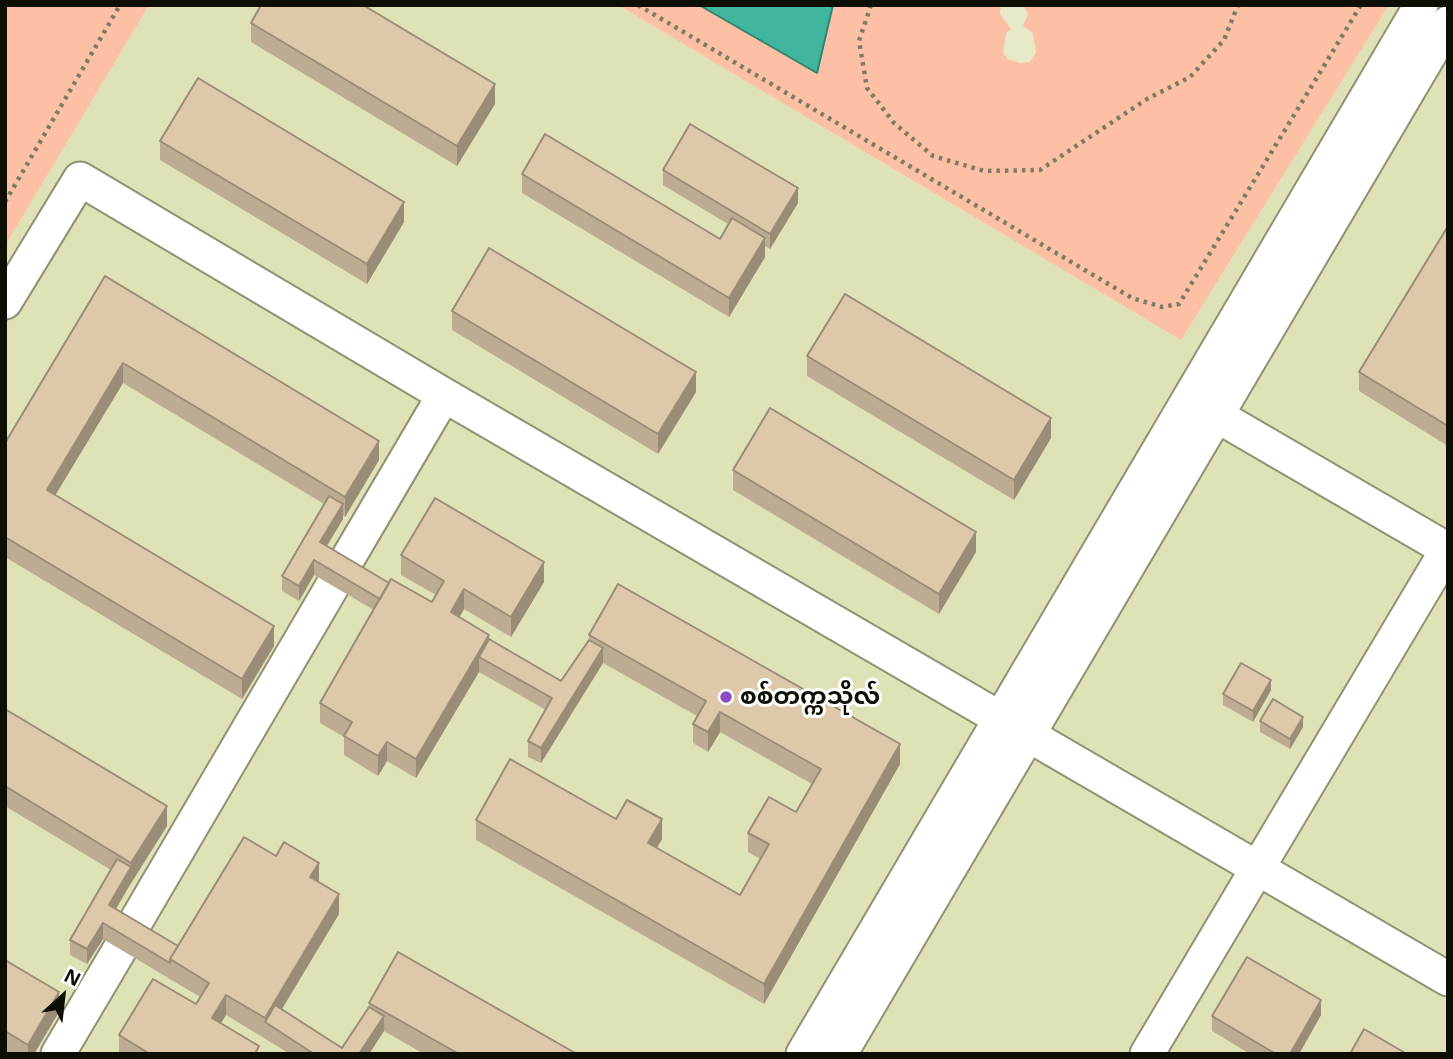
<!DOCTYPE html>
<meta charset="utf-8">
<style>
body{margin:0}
#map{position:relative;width:1453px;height:1059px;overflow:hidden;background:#e8eac7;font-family:"Open Sans",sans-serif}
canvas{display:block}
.frame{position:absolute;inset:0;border:7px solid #0e0f04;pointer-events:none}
.north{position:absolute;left:28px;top:961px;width:70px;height:70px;-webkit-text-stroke:5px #fff;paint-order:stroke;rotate:27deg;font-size:19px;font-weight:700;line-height:28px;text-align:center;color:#0e0f04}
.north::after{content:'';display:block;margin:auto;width:24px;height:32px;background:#0e0f04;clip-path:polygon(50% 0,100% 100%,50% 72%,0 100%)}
</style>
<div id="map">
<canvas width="1453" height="1059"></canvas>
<div class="frame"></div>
<div class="north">N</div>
</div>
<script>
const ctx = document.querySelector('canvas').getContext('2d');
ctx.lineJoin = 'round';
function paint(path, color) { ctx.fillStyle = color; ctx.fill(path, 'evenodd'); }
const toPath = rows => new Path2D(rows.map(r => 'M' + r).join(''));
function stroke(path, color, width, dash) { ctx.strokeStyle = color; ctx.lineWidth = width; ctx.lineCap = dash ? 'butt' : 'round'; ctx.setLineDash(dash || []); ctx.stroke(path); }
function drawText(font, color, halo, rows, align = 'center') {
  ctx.font = font + ' "Open Sans","Noto Sans Myanmar",sans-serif'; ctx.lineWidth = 6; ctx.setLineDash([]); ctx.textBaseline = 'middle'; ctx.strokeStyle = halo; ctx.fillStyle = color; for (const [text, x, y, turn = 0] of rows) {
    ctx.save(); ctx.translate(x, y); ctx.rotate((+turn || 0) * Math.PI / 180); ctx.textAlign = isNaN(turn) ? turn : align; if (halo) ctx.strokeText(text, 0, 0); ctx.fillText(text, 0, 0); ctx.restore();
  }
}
const built = toPath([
 [149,5,618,5,1181,340,1389,5,1448,5,1448,1054,5,1054,5,246]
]);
const green = toPath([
 [5,5,149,5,5,246],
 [618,5,699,5,816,73,833,5,1001,5,1000,14,1011,29,1006,33,1003,53,1008,59,1020,63,1030,62,1036,53,1033,33,1023,26,1028,14,1023,5,1389,5,1181,340]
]);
const water = toPath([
 [699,5,833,5,817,73,699,5]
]);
const path = toPath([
 [638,5,1132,298,1162,307,1179,304,1361,5],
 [871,5,859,41,867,88,894,123,933,156,984,171,1040,170,1147,99,1190,77,1224,40,1238,5],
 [5,202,120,5]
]);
const minor = toPath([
 [5,302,80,179,444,395,1448,979],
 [1216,415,1448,550],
 [341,570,444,395],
 [129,933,333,585],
 [58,1054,120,949],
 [803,1054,1421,5],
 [840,1054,1448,23],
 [1147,1054,1447,550]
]);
const wall = toPath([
 [251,23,495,104,457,166,251,42],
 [160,141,404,222,367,284,160,160],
 [663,170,798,203,770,249,765,246,765,257,729,317,522,193,522,174,720,239,728,224,663,185],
 [1448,226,1448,446,1359,391,1359,372],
 [105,276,379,460,345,517,343,515,343,519,327,546,389,583,432,602,436,595,401,575,401,555,544,582,511,637,464,609,459,617,489,639,561,681,589,640,589,635,900,764,764,1004,476,840,476,820,616,819,662,839,657,848,740,895,760,859,748,852,748,833,796,812,812,784,720,732,708,752,693,743,693,724,697,716,603,663,541,763,528,757,528,741,546,710,479,672,416,778,387,761,378,776,344,755,344,737,320,723,320,703,374,610,314,575,299,601,282,591,282,576,324,504,123,383,55,495,274,646,242,699,5,557,5,443],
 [452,311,696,392,658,454,452,330],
 [807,356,1051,438,1014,500,807,376],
 [733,470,976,552,939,614,733,490],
 [1271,690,1253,722,1223,705,1223,694],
 [5,709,167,826,115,909,178,946,319,883,339,914,282,1009,342,1048,369,1007,369,1003,577,1054,424,1054,384,1031,369,1054,290,1054,226,1015,221,1023,259,1054,119,1054,119,1035,196,1004,200,997,103,939,87,964,70,955,70,940,111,870,5,806],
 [1260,721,1303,727,1290,749,1260,732],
 [5,960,59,1012,34,1054,10,1054,5,1051],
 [1321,1015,1299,1054,1250,1054,1212,1031,1212,1016]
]);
const shadedWall = toPath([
 [495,84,495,104,457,166,457,146],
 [798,188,798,203,770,249,770,234],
 [404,202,404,222,367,284,367,264],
 [765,238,765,257,729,317,729,298],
 [123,363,123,383,47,509,47,490],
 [696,372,696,392,658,454,658,434],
 [1051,418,1051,438,1014,500,1014,480],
 [379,441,379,460,345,517,345,497],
 [343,504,343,519,320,557,320,542],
 [976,532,976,552,939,614,939,594],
 [314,560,314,575,299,601,299,586],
 [544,562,544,582,511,637,511,617],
 [464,589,464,609,451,632,451,612],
 [274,626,274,646,242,699,242,679],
 [489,635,489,655,479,657,479,672,416,778,416,759],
 [603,648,603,663,541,763,541,748],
 [1271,680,1271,690,1253,722,1253,711],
 [720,712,720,732,708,752,708,732],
 [1303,717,1303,727,1290,749,1290,739],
 [387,742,387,761,378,776,378,756],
 [900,744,900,764,764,1004,764,984],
 [167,806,167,826,131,883,131,863],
 [662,819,662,839,648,863,648,843],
 [319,863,319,882,310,877],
 [131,867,131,883,109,921,109,905],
 [339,894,339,914,271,1027,265,1022,265,1018],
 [103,923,103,939,87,964,87,949],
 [59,992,59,1012,34,1054,28,1054,28,1045],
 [226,995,226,1015,212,1038,212,1018],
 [1321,1000,1321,1015,1299,1054,1290,1054],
 [384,1016,384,1031,369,1054,359,1054]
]);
const building = toPath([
 [261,5,363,5,495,84,457,146,251,23,261,5],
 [198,78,404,202,367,264,160,141,198,78],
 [690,124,798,188,770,234,663,170,690,124],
 [545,134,720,239,732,218,765,238,729,298,522,174,545,134],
 [1448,226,1448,426,1359,372,1448,226],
 [489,248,696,372,658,434,452,311,489,248],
 [105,276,379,441,345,497,123,363,47,490,274,626,242,679,5,537,5,443,105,276],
 [845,294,1051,418,1014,480,807,356,845,294],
 [770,408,976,532,939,594,733,470,770,408],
 [329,496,343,504,320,542,389,583,380,599,314,560,299,586,282,576,329,496],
 [435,498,544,562,511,617,464,589,451,612,489,635,416,759,387,742,378,756,344,736,352,722,320,703,391,579,432,602,444,581,401,555,435,498],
 [618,584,900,744,764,984,476,820,510,759,616,819,627,800,662,819,648,843,740,895,769,844,748,833,769,797,796,812,821,769,720,712,708,732,693,724,706,701,589,635,618,584],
 [489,639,561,681,589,640,603,648,541,748,528,741,552,698,479,657,489,639],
 [1241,663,1271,680,1253,711,1223,694,1241,663],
 [1273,699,1303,717,1290,739,1260,721,1273,699],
 [5,709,167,806,131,863,5,786,5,709],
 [244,837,276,856,284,842,319,863,310,877,339,894,265,1018,226,995,212,1018,259,1046,255,1054,150,1054,119,1035,153,979,196,1004,209,983,170,959,244,837],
 [117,859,131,867,109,905,178,946,170,959,170,963,103,923,87,949,70,940,117,859],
 [398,952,577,1054,459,1054,369,1003,398,952],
 [1247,957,1321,1000,1290,1054,1276,1054,1212,1016,1247,957],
 [5,960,59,992,28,1045,5,1031,5,960],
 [275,1005,342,1048,369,1007,384,1016,359,1054,314,1054,265,1022,275,1005],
 [1364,1029,1407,1054,1350,1054,1364,1029]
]);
const markers = [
 [726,697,7,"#8c4cc1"]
];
const poiNames = [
 ["စစ်‌တက္ကသိုလ်",740,697]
];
paint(built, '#dfe2b7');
paint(green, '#fdc0a4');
paint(water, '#41b69e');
stroke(water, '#328470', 2);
stroke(minor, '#909271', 37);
stroke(path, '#7b7c65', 4.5, [3.5, 5]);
stroke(minor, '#fff', 33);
paint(wall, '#beac92');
paint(shadedWall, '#9b8c77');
paint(building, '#ddc8aa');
stroke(building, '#9b8c77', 2);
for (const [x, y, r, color] of markers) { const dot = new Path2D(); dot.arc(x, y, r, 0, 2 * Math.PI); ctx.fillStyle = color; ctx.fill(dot); stroke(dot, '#fff', 2.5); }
drawText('bold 24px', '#0e0f04', '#fff', poiNames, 'left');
</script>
